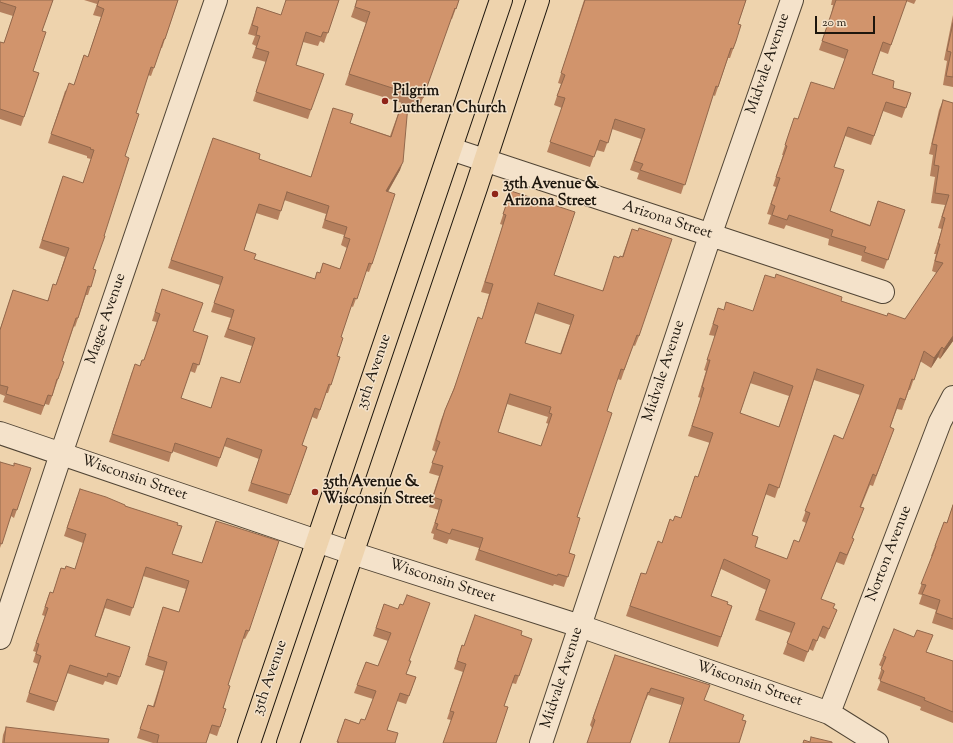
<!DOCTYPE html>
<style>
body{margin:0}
#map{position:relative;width:953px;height:743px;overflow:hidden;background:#eed3ad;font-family:"Sorts Mill Goudy",serif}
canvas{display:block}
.scale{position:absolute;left:815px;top:16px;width:60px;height:18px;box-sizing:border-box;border:2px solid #1d160d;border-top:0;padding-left:5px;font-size:12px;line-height:14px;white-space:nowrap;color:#1d160d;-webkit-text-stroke:3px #f4e2ca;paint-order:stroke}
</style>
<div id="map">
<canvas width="953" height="743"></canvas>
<div class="scale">20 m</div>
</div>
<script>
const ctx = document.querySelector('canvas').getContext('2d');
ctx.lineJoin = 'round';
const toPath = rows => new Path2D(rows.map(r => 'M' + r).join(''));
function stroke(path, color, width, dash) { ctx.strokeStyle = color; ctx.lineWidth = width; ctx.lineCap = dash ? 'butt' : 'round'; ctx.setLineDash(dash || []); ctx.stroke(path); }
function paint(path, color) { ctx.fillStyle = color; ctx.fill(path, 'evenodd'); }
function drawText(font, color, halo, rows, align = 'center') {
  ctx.font = font + ' "Sorts Mill Goudy",serif'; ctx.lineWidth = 3; ctx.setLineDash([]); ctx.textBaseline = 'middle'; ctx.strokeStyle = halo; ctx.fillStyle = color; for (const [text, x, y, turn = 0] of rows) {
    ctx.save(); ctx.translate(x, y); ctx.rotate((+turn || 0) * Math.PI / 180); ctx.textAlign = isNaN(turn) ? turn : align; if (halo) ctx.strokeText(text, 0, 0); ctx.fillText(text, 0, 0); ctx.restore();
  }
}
const minor = toPath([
 [451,149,883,292],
 [0,433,352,553,580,626,829,713,877,743],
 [0,638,61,454,216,0],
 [829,713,940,422,953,397],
 [541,743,710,236,792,0]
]);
const major = toPath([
 [249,743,501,0],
 [288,743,476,188,538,0]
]);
const wall = toPath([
 [0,0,53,0,42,31,33,71,39,73,21,126,0,119,0,42,4,43,13,16,0,12],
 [84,0,178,0,162,48,161,48,151,76,148,75,136,113,125,156,93,269,96,270,88,295,86,295,75,327,74,326,62,361,64,362,55,388,49,405,45,404,41,415,3,402,5,396,0,394,0,329,13,290,47,301,56,285,65,257,39,248,60,185,83,183,91,159,87,158,87,156,48,143,65,91,74,85,84,55,88,57,101,17,93,15,97,4],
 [339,0,324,43,320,41,318,46,303,42,296,65,311,110,308,119,253,101,266,62,252,58,256,46,252,44,255,36,248,34,257,7,281,15],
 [357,0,459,0,452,19,451,19,419,109,408,105,400,170,388,192,372,264,369,272,366,271,353,307,351,306,341,337,337,356,340,357,328,393,326,393,317,419,312,417,302,445,307,447,287,504,248,491,259,459,224,446,217,467,172,451,169,462,109,442,132,372,140,366,144,360,157,322,152,321,162,289,193,331,208,336,195,373,190,371,181,398,210,408,240,383,252,346,224,337,231,318,211,312,220,285,168,268,213,138,259,159,311,177,333,108,350,123,390,136,402,103,345,85,366,23,351,17],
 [284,200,326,214,322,228,344,235,341,245,347,248,340,269,323,263,320,273,315,279,254,259,244,250,256,213,278,220],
 [584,0,746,0,738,24,736,41,730,58,728,58,715,96,713,95,681,194,637,179,639,173,630,170,641,139,612,129,604,152,596,150,590,167,547,152,562,108,554,105,561,84,558,83],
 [832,0,916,0,914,4,906,1,888,54,880,51,872,74,893,88,911,93,902,118,883,111,871,145,845,136,834,167,830,211,870,225,878,201,905,210,884,269,861,261,862,256,828,245,829,239,786,225,784,229,768,224,771,215,767,214,776,187,773,186,783,155,782,155,791,127,798,119,834,89,845,59,819,50,831,15,833,5,831,5],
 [953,15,953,87,943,85,947,61,944,60],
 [943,100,953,103,953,341,940,359,938,357,931,368,920,361,910,390,909,390,902,410,897,409,890,427,894,429,873,486,870,485,861,507,860,518,852,538,854,539,844,565,836,562,821,599,834,609,837,610,825,639,819,636,813,651,809,649,804,662,783,654,791,633,755,620,766,590,721,569,711,596,727,604,732,606,718,647,626,616,641,573,646,574,662,543,670,519,673,521,681,518,698,477,710,443,688,436,701,398,698,397,706,371,704,370,715,336,709,335,718,308,723,310,753,311,841,301,887,316,905,319,937,273,932,271,936,254,934,254,942,229,938,228,945,205,931,203,935,177,930,176,933,155,929,154,939,110],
 [814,380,860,395,843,439,834,435,802,521,806,523,799,542,787,559,755,547,752,535,765,494,775,498],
 [750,383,789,396,779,427,740,413],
 [511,191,554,275,602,291,619,258,622,257,632,229,639,336,635,346,633,345,621,380,617,379,607,411,577,517,569,553,575,555,564,587,554,584,553,586,475,560,479,548,449,539,447,544,433,539,434,534,431,533,439,510,429,507,439,476,429,473,436,452,432,450,441,420,445,410,482,319,489,294,481,292,503,225,500,224],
 [534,313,570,325,560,354,525,343],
 [507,404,548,417,546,423,549,424,541,446,498,432],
 [0,462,8,465,31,468,14,518,11,516,0,548],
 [77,497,125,506,177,525,172,554,202,563,216,521,249,631,245,639,243,638,228,685,220,727,217,736,209,733,206,743,153,743,137,738,148,705,153,706,164,671,145,665,160,616,163,607,179,612,186,589,143,576,130,616,105,608,95,636,120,677,117,685,105,681,103,685,67,673,54,711,26,702,38,664,33,662,36,652,33,651,45,616,42,615,47,600,50,592,53,593,61,568,65,569,75,569,83,543,64,536],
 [953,505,953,630,932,623,936,610,919,604,922,595,918,594,932,556,931,556,944,522,947,523],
 [384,604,409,661,406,674,416,677,406,704,397,701,387,730,395,743,337,743,345,719,359,724,365,720,373,699,354,693,366,662,378,666,388,641,373,636],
 [521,635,532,639,516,684,512,683,504,706,451,720,447,719,463,672,454,669,462,645,464,646],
 [914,637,926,652,953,661,953,723,920,710,921,707,877,690,881,680,878,679,882,667,879,665,883,656],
 [615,655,710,685,681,705,648,695,646,700,645,700,592,728,590,725],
 [6,727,108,743,2,743,3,735]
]);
const shadedWall = toPath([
 [403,162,400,170,383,200,386,191],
 [953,336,953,341,940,359,944,349],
 [942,347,938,357,931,368,934,358]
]);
const building = toPath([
 [0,0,53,0,42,31,46,32,33,71,39,73,24,117,0,109,0,42,4,43,16,7,0,2,0,0],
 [99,0,178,0,165,39,164,39,154,68,151,67,136,113,139,114,125,156,129,158,104,236,105,236,93,269,96,270,91,287,88,286,78,318,76,318,62,361,64,362,58,379,57,379,52,396,48,395,44,406,6,394,8,387,0,385,0,330,13,290,48,301,53,284,56,285,69,248,42,240,63,176,83,183,94,150,90,149,91,148,51,134,69,83,74,85,84,55,88,57,104,9,97,6,99,0],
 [286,0,339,0,328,33,323,32,321,37,306,32,296,65,324,74,311,110,256,92,269,52,256,48,260,36,256,35,258,27,252,25,257,7,281,15,286,0],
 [357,0,459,0,456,9,455,8,423,98,349,74,370,12,355,7,357,0],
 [585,0,746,0,738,24,741,25,736,41,733,49,731,48,718,87,716,86,685,185,640,170,643,164,634,161,645,129,615,119,608,143,600,140,594,157,550,142,565,98,557,96,565,75,561,73,585,0],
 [836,0,907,0,891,45,883,42,872,74,894,81,893,88,911,93,906,108,886,102,874,136,848,127,834,167,844,170,830,211,870,226,878,201,905,210,888,260,864,252,866,247,831,236,833,230,789,215,787,220,772,215,775,206,771,204,780,178,776,177,787,146,785,145,794,118,798,119,811,82,834,89,848,50,822,41,836,0],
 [953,23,953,77,946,76,951,52,947,51,953,23],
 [943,100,953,103,953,336,944,349,942,347,934,358,924,351,914,380,912,379,905,400,900,398,890,427,894,429,876,476,873,474,860,507,864,508,852,538,854,539,847,555,840,552,821,599,835,604,833,608,837,610,829,629,823,626,817,641,813,639,808,652,787,643,795,623,759,610,770,580,724,559,711,596,728,602,727,604,732,606,721,637,630,606,641,573,646,574,658,541,662,543,670,519,673,521,675,516,681,518,695,476,698,477,713,433,692,426,704,388,702,387,710,360,707,360,718,326,713,324,718,308,724,310,726,302,753,311,765,275,775,278,776,274,842,297,841,301,887,316,888,313,905,319,943,263,935,261,940,244,938,244,945,218,942,217,949,195,935,193,939,166,934,165,937,145,932,144,943,100],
 [817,369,864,385,843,439,834,435,805,511,810,513,799,542,794,540,787,559,755,547,758,537,752,535,769,484,779,488,817,369],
 [754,372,793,386,779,427,740,413,754,372],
 [402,103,408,105,403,162,386,191,395,194,372,264,369,263,357,299,354,298,341,337,343,338,337,356,340,357,331,385,329,384,320,410,315,408,302,445,307,447,290,495,251,483,262,450,227,438,220,458,175,443,172,453,112,434,135,364,140,366,142,360,144,360,160,314,155,312,162,289,203,303,193,331,208,336,199,365,193,363,181,398,211,408,221,377,240,383,255,338,228,329,234,310,214,303,223,277,171,260,213,138,260,154,259,159,311,177,333,108,353,114,350,123,391,137,402,103],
 [287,192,329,206,325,220,347,227,344,237,350,239,340,269,323,263,320,273,317,272,315,279,254,259,256,254,244,250,259,204,281,211,287,192],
 [511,191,575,212,554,275,603,291,614,256,619,258,620,256,623,257,632,229,638,231,639,228,672,239,639,336,637,335,624,370,621,369,607,411,612,413,577,517,580,518,569,553,575,555,568,577,558,574,557,576,479,550,483,538,452,529,450,534,436,529,438,524,435,523,442,500,433,497,443,466,432,463,440,442,436,440,445,410,454,389,478,317,482,319,493,284,485,282,506,215,503,214,511,191],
 [538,303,574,315,561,354,525,343,538,303],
 [510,394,551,407,549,413,552,414,541,446,498,432,510,394],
 [0,462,14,466,14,463,31,468,17,510,13,509,2,544,0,543,0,462],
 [80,489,106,497,125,505,125,506,178,523,177,525,182,526,172,554,202,563,216,521,279,541,249,631,246,630,228,685,230,686,223,708,226,709,220,727,212,725,206,743,157,743,159,735,140,729,148,705,154,707,167,662,148,656,163,607,179,612,189,581,146,567,133,608,107,599,95,636,130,647,120,677,108,673,107,677,70,665,57,702,29,693,41,656,36,654,39,644,36,643,48,608,45,607,50,592,53,593,61,568,65,569,66,566,75,569,86,534,67,528,80,489],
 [953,505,953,619,936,613,940,600,922,594,926,585,921,584,936,546,935,546,944,522,947,523,953,505],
 [407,595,430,603,409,661,411,661,406,674,416,677,409,696,400,693,387,730,398,733,395,743,338,743,339,742,337,742,345,719,359,724,361,719,365,720,376,691,357,685,366,662,378,666,391,633,376,628,384,604,398,609,400,604,403,605,407,595],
 [475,615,522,631,521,635,532,639,519,676,515,675,504,706,508,707,496,743,443,743,454,712,450,711,466,664,457,661,462,645,464,646,475,615],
 [894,629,914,637,917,630,933,635,926,652,953,661,953,712,924,700,925,698,880,681,884,671,881,669,886,657,883,656,894,629],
 [615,655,710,685,704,700,744,715,742,720,746,721,739,743,669,743,684,698,651,688,649,693,648,692,630,743,587,743,595,720,593,718,615,655],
 [6,727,109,739,108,743,4,743,6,727],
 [811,737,832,742,832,743,803,743,804,740,810,742,811,737]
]);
const markers = [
 [385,101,4,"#8f2418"],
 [495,194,4,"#8f2418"],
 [315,492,4,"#8f2418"]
];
const streetNames = [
 ["Midvale Avenue",769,64,-71],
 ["Arizona Street",667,221,18],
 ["Magee Avenue",107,319,-71],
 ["Midvale Avenue",665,371,-72],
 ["35th Avenue",375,372,-71],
 ["Wisconsin Street",134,479,19],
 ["Norton Avenue",890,554,-69],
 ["Wisconsin Street",442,582,18],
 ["35th Avenue",271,678,-71],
 ["Midvale Avenue",563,678,-72],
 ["Wisconsin Street",749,685,19]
];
const poiNames = [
 ["Pilgrim",393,92],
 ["Lutheran Church",393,109],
 ["35th Avenue &",503,185],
 ["Arizona Street",503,202],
 ["35th Avenue &",323,483],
 ["Wisconsin Street",323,500]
];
stroke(minor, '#514535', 24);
stroke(major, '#1d160d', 24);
stroke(minor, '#f4e2ca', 22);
stroke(major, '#eed3ad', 22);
paint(wall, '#b47f5d');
paint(shadedWall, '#92684c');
paint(building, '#d1946c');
stroke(building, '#92684c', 1);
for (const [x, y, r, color] of markers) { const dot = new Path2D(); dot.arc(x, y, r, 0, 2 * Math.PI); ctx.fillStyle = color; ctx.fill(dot); stroke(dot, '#f4e2ca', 1.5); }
drawText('15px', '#1d160d', '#f4e2ca', streetNames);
drawText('bold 15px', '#1d160d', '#f4e2ca', poiNames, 'left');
</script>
